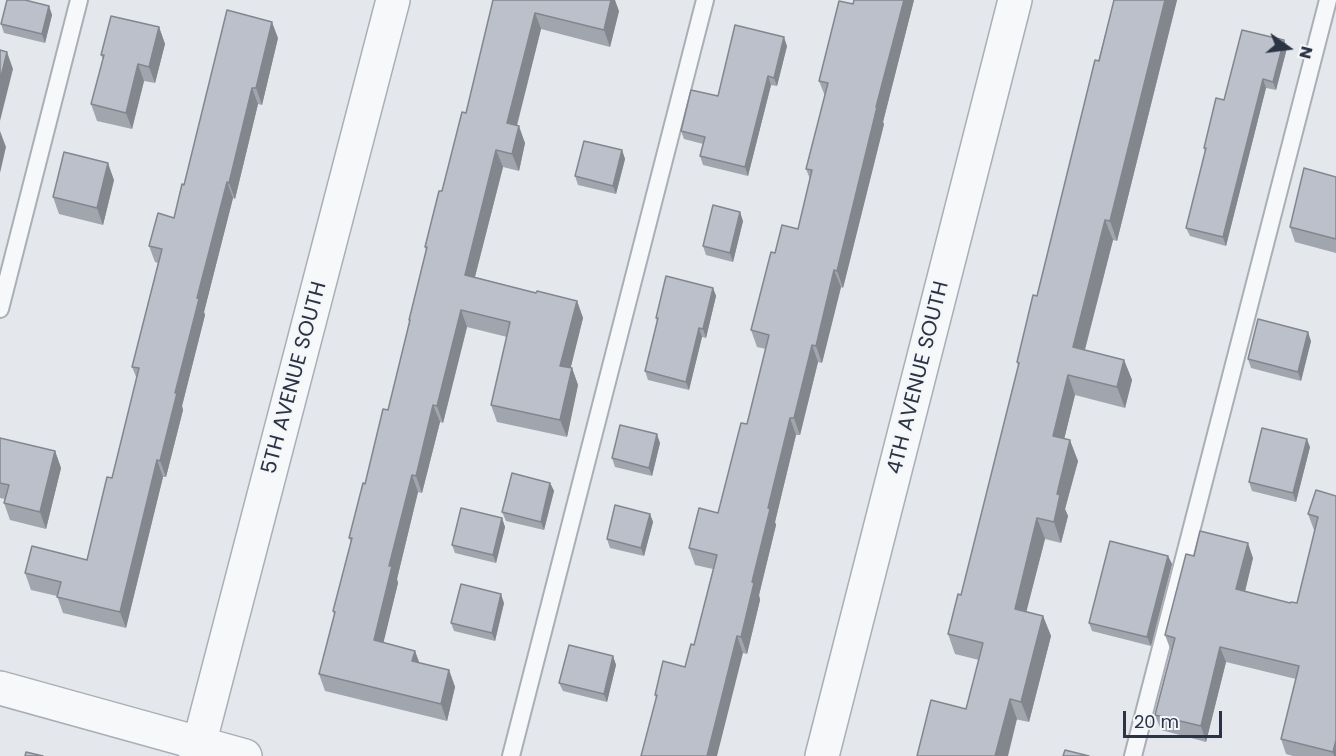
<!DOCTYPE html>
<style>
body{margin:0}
#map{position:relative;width:1336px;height:756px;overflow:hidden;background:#e4e7ec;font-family:Poppins,sans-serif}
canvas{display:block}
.north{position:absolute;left:1258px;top:18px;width:60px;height:60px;-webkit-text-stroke:4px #f4f6f9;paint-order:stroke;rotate:104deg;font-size:16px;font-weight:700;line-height:24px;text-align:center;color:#2b3445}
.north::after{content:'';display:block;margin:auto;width:21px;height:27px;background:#2b3445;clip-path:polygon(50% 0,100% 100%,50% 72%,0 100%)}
.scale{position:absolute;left:1123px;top:711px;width:99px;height:27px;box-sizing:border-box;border:3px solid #2b3445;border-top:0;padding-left:8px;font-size:18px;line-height:21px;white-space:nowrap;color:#2b3445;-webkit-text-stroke:4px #f4f6f9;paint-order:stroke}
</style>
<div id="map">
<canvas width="1336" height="756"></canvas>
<div class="north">N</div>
<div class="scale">20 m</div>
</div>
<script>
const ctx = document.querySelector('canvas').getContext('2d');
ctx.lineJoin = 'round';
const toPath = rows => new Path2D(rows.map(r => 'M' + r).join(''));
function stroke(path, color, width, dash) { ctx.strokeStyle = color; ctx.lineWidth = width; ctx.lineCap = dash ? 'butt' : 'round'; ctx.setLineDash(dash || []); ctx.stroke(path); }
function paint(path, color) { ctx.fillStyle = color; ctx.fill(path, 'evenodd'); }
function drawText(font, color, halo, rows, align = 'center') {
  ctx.font = font + ' Poppins,sans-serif'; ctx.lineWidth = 4.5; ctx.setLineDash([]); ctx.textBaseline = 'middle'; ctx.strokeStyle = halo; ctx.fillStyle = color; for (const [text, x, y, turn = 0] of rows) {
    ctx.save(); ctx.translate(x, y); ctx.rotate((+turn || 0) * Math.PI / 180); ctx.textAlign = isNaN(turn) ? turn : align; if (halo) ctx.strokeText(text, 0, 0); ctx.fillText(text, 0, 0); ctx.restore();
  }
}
const lane = toPath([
 [0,309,79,0],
 [511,756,705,0],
 [1133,756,1328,0]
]);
const street = toPath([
 [0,688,245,756],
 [196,756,393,0],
 [822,756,1015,0]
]);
const wall = toPath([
 [493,0,619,11,610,47,541,29,517,126,525,143,519,171,503,167,475,277,536,293,577,301,583,318,570,368,572,368,578,385,567,437,497,422,491,405,507,337,467,327,443,423,440,422,422,493,418,492,397,579,398,583,383,643,415,651,419,663,449,670,455,687,447,721,325,691,319,674,334,615,333,611,351,542,349,538,365,484,388,410,410,322,409,320,426,250,425,247,466,113],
 [854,0,914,0,883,122,884,124,843,288,841,287,822,363,818,362,800,435,796,435,775,522,776,525,759,595,760,600,747,654,743,653,656,698,655,695,685,667,694,645,713,569,695,565,689,548,718,513,747,424,766,349,757,347,751,330,775,253,798,229,810,179,806,169,825,96,819,81],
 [1114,0,1177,0,1117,241,1113,240,1085,350,1124,360,1132,380,1125,408,1075,395,1064,439,1078,461,1065,509,1068,516,1061,543,1045,539,1026,611,1043,616,1051,636,1029,722,966,709,979,660,955,654,948,634,961,595,1018,366,1017,362,1037,296],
 [49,6,52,15,45,43,4,33,1,24],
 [159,27,165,44,155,83,144,81,132,129,97,121,91,104,103,59,101,55],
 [278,38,262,105,258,104,235,199,233,198,204,312,205,315,182,406,183,410,166,477,163,477,126,628,63,613,57,596,31,590,25,573,87,560,112,478,137,379,132,367,158,263,155,262,149,246,174,218,184,185],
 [1284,40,1287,48,1276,90,1266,88,1226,246,1190,236,1186,228,1205,152,1204,148,1224,100],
 [787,46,777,86,771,85,748,176,703,165,700,156,703,144,684,139,681,131,718,96],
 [622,150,625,159,616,194,578,185,575,176],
 [1336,177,1336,253,1295,242,1290,227],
 [114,180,103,225,59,214,53,197],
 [743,221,733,262,706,255,703,246],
 [713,288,716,296,706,338,702,337,689,390,648,380,645,371,657,321,656,318],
 [1311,341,1301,381,1251,368,1248,359],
 [0,438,55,451,61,468,46,529,10,520,4,503,5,499,0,498],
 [660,443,652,476,615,467,612,458],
 [1310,447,1296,502,1252,491,1249,482],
 [550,483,554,491,544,530,506,521,502,512],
 [1336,496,1336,756,1293,756,1286,754,1281,739,1296,679,1226,662,1206,742,1161,730,1155,715,1171,651,1165,635,1194,556,1253,558,1245,591,1290,603,1297,603,1315,530,1314,530,1308,514],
 [650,514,653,522,644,556,610,548,607,539],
 [502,518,505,527,496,563,455,553,452,545],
 [1168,556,1172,564,1151,646,1092,631,1089,623],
 [504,603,495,641,454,631,451,623],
 [613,656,616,665,607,702,563,691,559,683]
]);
const shadedWall = toPath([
 [608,0,615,0,619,11,610,47,604,30],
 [904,0,914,0,883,122,884,124,843,288,837,271,876,107],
 [1165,0,1177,0,1117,241,1110,221],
 [49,6,52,15,45,43,42,34],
 [535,13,541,29,513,140,507,123],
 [272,22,278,38,262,105,256,88],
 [159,27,165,44,155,83,149,67],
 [784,37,787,46,777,86,774,78],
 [1284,40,1287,48,1276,90,1273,82],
 [7,52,13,69,0,121,0,80],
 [138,64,144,81,132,129,126,113],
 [768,76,771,85,748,176,745,167],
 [1263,79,1266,88,1226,246,1223,237],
 [252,88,258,104,235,199,229,183],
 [519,126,525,143,519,171,512,154],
 [0,131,6,147,0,173],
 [496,150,503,167,471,292,465,275],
 [622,150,625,159,616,194,613,186],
 [108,163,114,180,103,225,97,208],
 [227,182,233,198,204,312,205,315,182,406,183,410,166,477,160,461,197,298],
 [740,212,743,221,733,262,730,253],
 [1105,220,1113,240,1080,368,1073,347],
 [834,270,841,287,822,363,816,346],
 [713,288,716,296,706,338,703,329],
 [577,301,583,318,567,383,560,366],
 [461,310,467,327,443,423,437,406],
 [699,328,702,337,689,390,686,382],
 [1308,332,1311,341,1301,381,1298,372],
 [812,345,818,362,800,435,794,418],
 [1124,360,1132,380,1125,408,1117,387],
 [572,368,578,385,567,437,560,420],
 [1068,375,1075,395,1060,456,1053,436],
 [433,405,440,422,422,493,416,476],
 [790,418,796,435,775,522,776,525,759,595,760,600,747,654,741,637,768,508],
 [657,434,660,443,652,476,649,468],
 [1307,439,1310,447,1296,502,1293,493],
 [1070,440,1078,461,1065,509,1068,516,1061,543,1054,522,1057,494],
 [55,451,61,468,46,529,40,512],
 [157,460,163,477,126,628,120,612],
 [412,475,418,492,397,579,398,583,380,657,374,640,389,566],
 [550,483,554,491,544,530,541,522],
 [650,514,653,522,644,556,641,548],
 [502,518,505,527,496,563,493,555],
 [1037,518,1045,539,1022,629,1015,609],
 [1248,543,1253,558,1242,604,1236,589],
 [1168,556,1172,564,1151,646,1147,637],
 [501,594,504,603,495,641,492,633],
 [1043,616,1051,636,1029,722,1021,702],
 [737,636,743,653,717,756,707,756],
 [1220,647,1226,662,1206,742,1201,726],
 [415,651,421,667,412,661],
 [613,656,616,665,607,702,604,694],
 [449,670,455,687,447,721,441,704],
 [1010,699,1017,719,1008,756,995,756],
 [1336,740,1336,756,1334,756,1333,752]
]);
const building = toPath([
 [7,0,25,0,49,6,42,34,1,24,7,0],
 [493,0,611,0,604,30,535,13,507,123,519,126,512,154,496,150,465,275,536,293,537,291,577,301,560,366,572,368,560,420,491,405,510,322,461,310,437,406,433,405,416,476,412,475,389,566,392,566,374,640,415,651,412,661,449,670,441,704,319,674,335,612,333,611,352,538,349,538,363,483,365,484,383,409,388,410,410,320,409,320,427,247,425,247,439,191,442,191,462,112,466,113,493,0],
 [854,0,904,0,876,107,877,107,837,271,834,270,816,346,812,345,794,418,790,418,768,508,770,509,752,582,754,583,741,637,737,636,707,756,641,756,657,695,655,695,663,661,685,667,691,644,694,645,717,555,689,548,699,508,718,513,741,423,747,424,769,335,751,330,771,252,775,253,782,225,798,229,812,170,806,169,828,83,819,81,839,1,853,4,854,0],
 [1114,0,1165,0,1110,221,1105,220,1073,347,1124,360,1117,387,1068,375,1053,436,1070,440,1057,494,1060,495,1054,522,1037,518,1015,609,1043,616,1021,702,1010,699,995,756,917,756,931,700,966,709,983,643,948,634,958,594,961,595,1019,363,1017,362,1033,295,1037,296,1095,60,1099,61,1114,0],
 [227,10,272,22,256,88,252,88,229,183,227,182,197,298,199,299,175,393,177,393,160,461,157,460,120,612,57,597,61,582,25,573,32,546,87,560,107,477,112,478,139,368,132,367,162,249,149,246,158,213,174,218,182,184,184,185,227,10],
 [111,16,159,27,149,67,138,64,126,113,91,104,104,55,101,55,111,16],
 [735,25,784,37,774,78,768,76,745,167,700,156,705,137,681,131,691,90,718,96,735,25],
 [1242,30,1284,40,1273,82,1263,79,1223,237,1186,228,1206,148,1204,148,1216,98,1224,100,1242,30],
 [0,50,7,52,0,80,0,50],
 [584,141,622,150,613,186,575,176,584,141],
 [64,152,108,163,97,208,53,197,64,152],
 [1304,168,1336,177,1336,239,1290,227,1304,168],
 [713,205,740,212,730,253,703,246,713,205],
 [666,276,713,288,703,329,699,328,686,382,645,371,658,318,656,318,666,276],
 [1258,319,1308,332,1298,372,1248,359,1258,319],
 [620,425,657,434,649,468,612,458,620,425],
 [1262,428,1307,439,1293,493,1249,482,1262,428],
 [0,438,55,451,40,512,4,503,9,485,0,483,0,438],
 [512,473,550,483,541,522,502,512,512,473],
 [1316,490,1336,496,1336,740,1333,752,1281,739,1299,666,1220,647,1201,726,1155,715,1175,638,1165,635,1186,554,1194,556,1200,531,1248,543,1236,589,1290,603,1291,602,1297,603,1318,517,1308,514,1316,490],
 [615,505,650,514,641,548,607,539,615,505],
 [461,508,502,518,493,555,452,545,461,508],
 [1110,541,1168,556,1147,637,1089,623,1110,541],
 [461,584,501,594,492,633,451,623,461,584],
 [569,645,613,656,604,694,559,683,569,645],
 [1065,750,1089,756,1063,756,1065,750],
 [26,752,43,756,25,756,26,752]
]);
const streetNames = [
 ["5TH AVENUE SOUTH",295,378,-75],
 ["4TH AVENUE SOUTH",919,378,-76]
];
stroke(lane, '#a9aeb7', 20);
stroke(street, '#a9aeb7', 36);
stroke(lane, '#f7f8fa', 16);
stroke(street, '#f7f8fa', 33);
paint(wall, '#a1a5ae');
paint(shadedWall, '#83868d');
paint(building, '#bbc0ca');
stroke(building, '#83868d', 1.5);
drawText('21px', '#2b3445', '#f4f6f9', streetNames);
</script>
